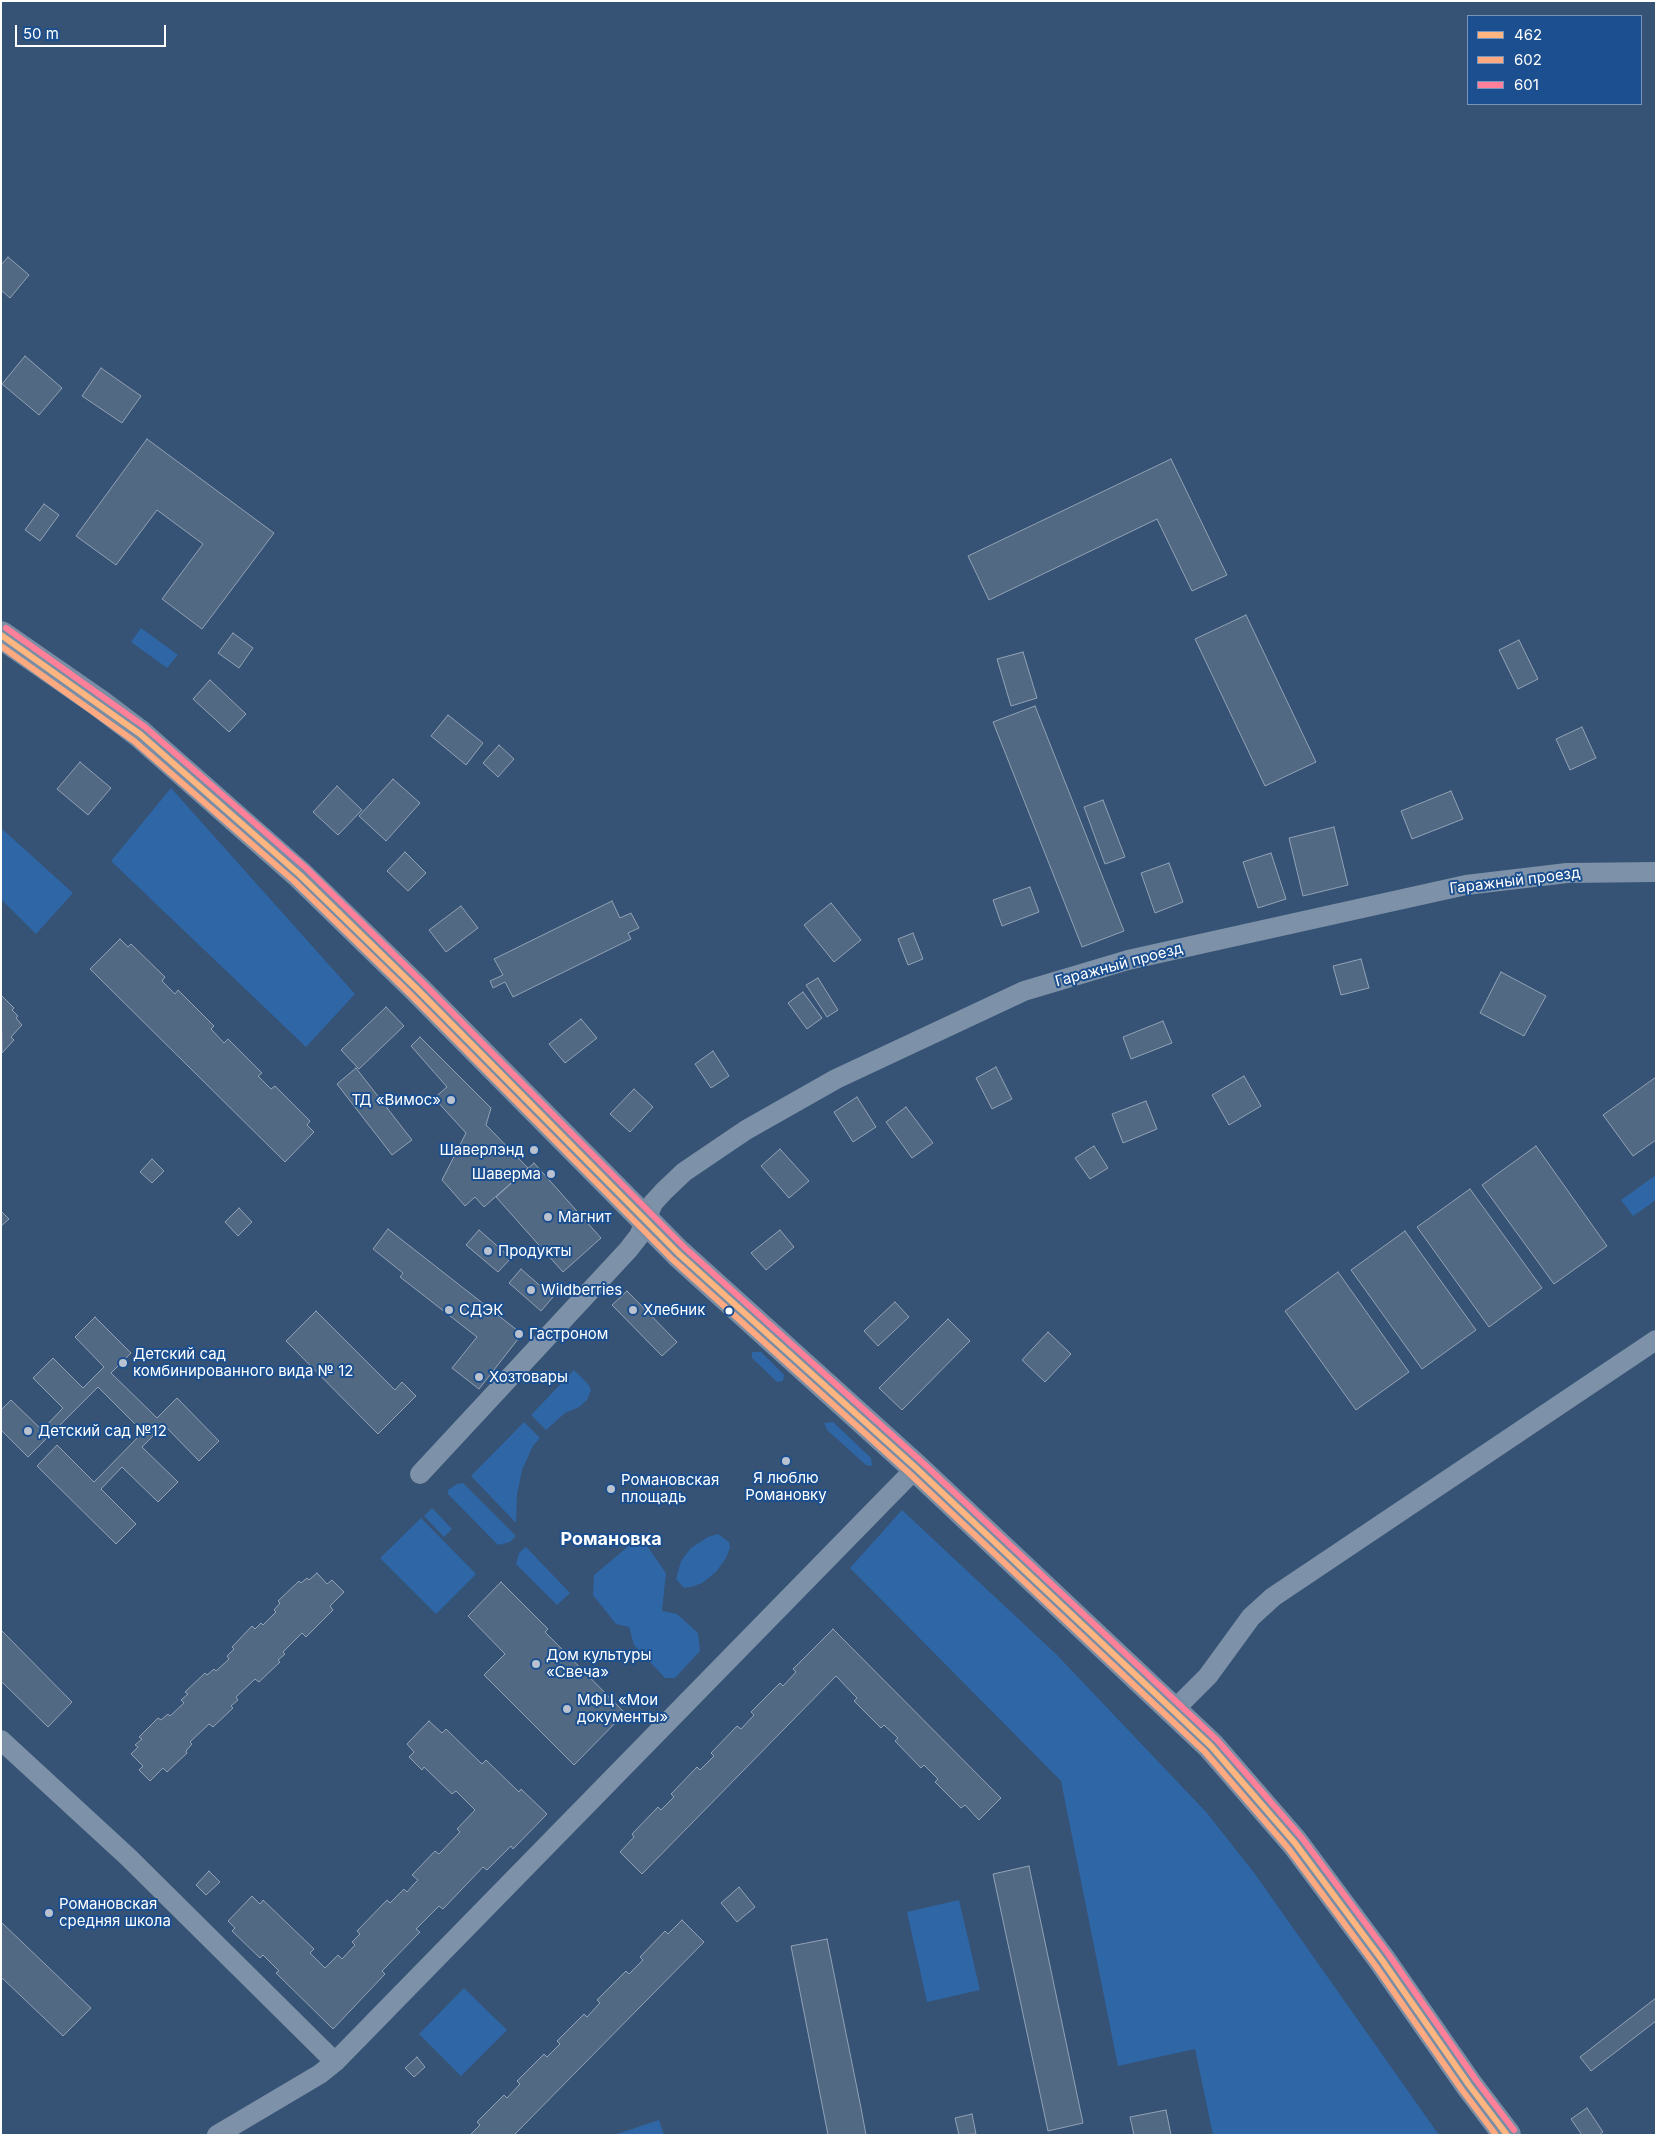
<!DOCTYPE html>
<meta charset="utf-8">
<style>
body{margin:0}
#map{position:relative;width:1657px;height:2136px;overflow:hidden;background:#365274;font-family:Inter,sans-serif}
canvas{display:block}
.frame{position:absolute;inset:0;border:2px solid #fff;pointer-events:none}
.legend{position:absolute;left:1467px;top:15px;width:175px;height:90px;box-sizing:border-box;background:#1b4f8f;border:1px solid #7695bc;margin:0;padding:6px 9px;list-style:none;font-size:15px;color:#fff}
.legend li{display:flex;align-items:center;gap:10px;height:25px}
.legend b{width:25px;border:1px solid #7695bc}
.scale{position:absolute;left:15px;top:25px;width:151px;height:22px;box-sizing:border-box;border:2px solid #fff;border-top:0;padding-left:6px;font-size:15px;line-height:18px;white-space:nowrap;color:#fff;-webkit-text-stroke:4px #1b4f8f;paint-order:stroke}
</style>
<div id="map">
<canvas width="1657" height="2136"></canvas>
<div class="frame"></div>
<ul class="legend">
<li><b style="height:6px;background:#ffb580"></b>462</li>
<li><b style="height:6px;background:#ffa980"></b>602</li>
<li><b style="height:6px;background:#ff8098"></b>601</li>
</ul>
<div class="scale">50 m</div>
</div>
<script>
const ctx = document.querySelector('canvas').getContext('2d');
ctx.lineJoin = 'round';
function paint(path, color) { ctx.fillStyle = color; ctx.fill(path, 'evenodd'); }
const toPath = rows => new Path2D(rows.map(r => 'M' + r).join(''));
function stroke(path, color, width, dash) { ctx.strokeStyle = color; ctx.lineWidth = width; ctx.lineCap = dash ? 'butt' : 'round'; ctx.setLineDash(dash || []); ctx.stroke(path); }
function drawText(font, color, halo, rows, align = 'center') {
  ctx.font = font + ' Inter,sans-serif'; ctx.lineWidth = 4; ctx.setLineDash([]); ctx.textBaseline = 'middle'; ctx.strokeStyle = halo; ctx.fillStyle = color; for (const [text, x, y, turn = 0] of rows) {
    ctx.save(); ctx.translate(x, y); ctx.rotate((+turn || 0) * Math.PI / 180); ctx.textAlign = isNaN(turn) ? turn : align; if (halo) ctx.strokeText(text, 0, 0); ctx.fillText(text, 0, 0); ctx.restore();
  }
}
const green = toPath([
 [141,628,178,655,167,668,131,642],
 [171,788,355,994,306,1047,111,861],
 [1,828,73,893,36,934,1,899],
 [1656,1175,1656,1200,1633,1216,1621,1200],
 [752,1352,761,1352,784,1375,783,1381,777,1382,752,1358],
 [574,1370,588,1384,591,1390,587,1400,579,1407,565,1413,546,1430,531,1415],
 [524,1422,540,1438,533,1446,522,1470,517,1495,516,1523,471,1476],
 [833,1422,871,1458,872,1466,866,1465,827,1430,824,1423],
 [463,1483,516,1536,510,1542,498,1545,448,1494,448,1490,457,1484],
 [432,1508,452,1529,444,1537,424,1516],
 [902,1510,1056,1654,1207,1813,1255,1874,1439,2135,1213,2135,1195,2049,1118,2066,1061,1781,850,1568],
 [421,1518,476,1574,436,1614,380,1558],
 [718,1534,729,1542,730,1548,726,1558,716,1572,702,1583,691,1587,684,1588,676,1579,681,1561,691,1548,708,1537],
 [631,1544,647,1546,666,1573,662,1611,677,1614,698,1633,700,1651,675,1678,665,1678,634,1645,629,1627,616,1624,593,1595,594,1575],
 [526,1547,570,1593,557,1605,516,1564,519,1553],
 [959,1900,980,1990,927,2002,907,1912],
 [464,1988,507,2030,461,2076,419,2034],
 [659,2120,664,2135,614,2135]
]);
const building = toPath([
 [8,257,29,275,10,298,1,290,1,265,8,257],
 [25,356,62,388,39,415,2,384,25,356],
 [101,368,141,396,122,423,82,396,101,368],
 [147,439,274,533,202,629,162,599,203,544,157,510,116,565,76,536,147,439],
 [1171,459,1227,575,1192,591,1157,519,989,600,968,556,1171,459],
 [44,504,59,515,40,541,25,530,44,504],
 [1246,615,1316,762,1265,786,1195,639,1246,615],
 [233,633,253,648,239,668,218,653,233,633],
 [1519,640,1538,679,1518,689,1499,650,1519,640],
 [1023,652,1037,698,1011,706,997,659,1023,652],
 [210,680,246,714,229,732,193,699,210,680],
 [1035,706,1124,931,1082,947,993,722,1035,706],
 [448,715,483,743,466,765,431,736,448,715],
 [1582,727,1596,758,1570,770,1556,739,1582,727],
 [499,745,514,759,498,777,483,763,499,745],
 [80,762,111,788,88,815,57,789,80,762],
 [393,779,420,803,386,841,359,816,393,779],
 [337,786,362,810,338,835,313,812,337,786],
 [1451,791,1463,819,1412,839,1401,811,1451,791],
 [1103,800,1125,857,1105,864,1084,807,1103,800],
 [1334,827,1348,885,1303,896,1289,838,1334,827],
 [405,852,426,873,408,891,387,871,405,852],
 [1271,853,1286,899,1258,908,1243,862,1271,853],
 [1169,863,1183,902,1155,913,1141,873,1169,863],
 [1030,887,1039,912,1002,926,993,900,1030,887],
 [612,901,620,918,631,913,639,928,628,933,631,939,513,997,505,982,493,988,490,981,503,975,494,959,612,901],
 [831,903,861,940,834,962,804,925,831,903],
 [461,906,478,928,446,952,429,930,461,906],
 [913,933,923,959,908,965,898,939,913,933],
 [120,939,128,947,131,944,165,977,162,981,175,994,178,990,214,1026,211,1029,224,1043,228,1039,262,1073,258,1076,271,1089,275,1086,310,1121,307,1125,314,1132,285,1162,90,969,120,939],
 [1361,959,1369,988,1341,995,1333,966,1361,959],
 [1501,972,1546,996,1524,1036,1480,1013,1501,972],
 [818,978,838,1010,827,1017,806,985,818,978],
 [803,992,822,1018,807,1029,788,1003,803,992],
 [1,995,14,1008,12,1010,18,1016,16,1018,22,1025,11,1037,14,1040,2,1053,1,995],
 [386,1007,404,1026,359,1069,341,1050,386,1007],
 [581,1019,597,1038,565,1063,549,1044,581,1019],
 [1163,1021,1172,1043,1131,1059,1123,1037,1163,1021],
 [420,1037,491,1108,486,1125,528,1168,484,1207,475,1197,465,1206,442,1180,466,1133,434,1098,447,1087,411,1046,420,1037],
 [713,1051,729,1076,711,1088,695,1064,713,1051],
 [996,1067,1012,1099,992,1109,976,1078,996,1067],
 [356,1068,412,1140,392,1155,337,1084,356,1068],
 [1244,1076,1261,1106,1229,1125,1212,1095,1244,1076],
 [1656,1077,1656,1140,1633,1156,1603,1115,1656,1077],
 [634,1089,653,1107,630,1132,610,1114,634,1089],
 [857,1097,876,1127,853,1142,834,1112,857,1097],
 [1146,1101,1157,1129,1123,1143,1112,1114,1146,1101],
 [906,1107,933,1143,912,1158,886,1122,906,1107],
 [1094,1146,1108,1168,1090,1179,1075,1158,1094,1146],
 [1536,1146,1607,1246,1554,1284,1482,1185,1536,1146],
 [780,1149,809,1181,789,1198,761,1166,780,1149],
 [152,1159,164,1171,152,1183,140,1172,152,1159],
 [534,1163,601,1238,563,1272,496,1197,534,1163],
 [1470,1189,1542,1288,1489,1327,1417,1227,1470,1189],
 [239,1208,252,1222,238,1236,225,1222,239,1208],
 [1,1211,9,1219,1,1226,1,1211],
 [388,1229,522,1334,479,1389,452,1368,477,1337,400,1277,403,1273,373,1249,388,1229],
 [479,1230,511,1258,498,1272,466,1245,479,1230],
 [780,1230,794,1247,766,1270,751,1253,780,1230],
 [1405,1231,1476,1330,1422,1369,1351,1270,1405,1231],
 [521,1269,553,1297,541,1311,509,1283,521,1269],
 [1338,1272,1409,1372,1356,1410,1285,1311,1338,1272],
 [627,1291,677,1342,662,1356,612,1305,627,1291],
 [895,1302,909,1317,878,1346,864,1331,895,1302],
 [316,1311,395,1390,402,1382,416,1396,378,1434,286,1341,316,1311],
 [95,1317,131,1353,111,1373,157,1418,177,1398,219,1441,199,1461,164,1425,142,1447,178,1482,158,1502,122,1467,101,1489,136,1524,116,1544,37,1466,57,1445,94,1482,143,1432,98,1387,28,1457,1,1430,1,1410,11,1400,42,1430,63,1408,33,1378,53,1358,83,1388,104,1367,75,1337,95,1317],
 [948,1319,970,1341,902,1410,879,1388,948,1319],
 [1048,1332,1071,1354,1045,1382,1022,1360,1048,1332],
 [317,1573,327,1584,332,1580,344,1592,330,1606,333,1610,306,1637,302,1633,283,1652,285,1654,278,1660,280,1662,259,1682,255,1679,236,1697,238,1700,231,1706,233,1708,213,1727,209,1724,190,1742,192,1744,186,1751,187,1753,167,1772,163,1768,150,1781,139,1770,143,1766,131,1754,138,1747,135,1745,142,1739,139,1737,158,1718,161,1720,168,1714,170,1716,184,1703,181,1700,188,1694,185,1692,205,1673,207,1675,214,1669,216,1671,229,1659,227,1656,234,1649,232,1647,252,1626,255,1629,261,1623,263,1625,276,1612,274,1610,280,1603,278,1601,299,1581,301,1583,307,1578,309,1580,317,1573],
 [501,1582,548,1629,545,1632,625,1713,574,1765,484,1675,505,1654,468,1616,501,1582],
 [833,1629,1001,1798,979,1820,965,1805,961,1808,935,1782,938,1779,924,1765,921,1768,895,1741,898,1738,884,1725,881,1728,854,1701,857,1698,836,1676,642,1874,620,1852,634,1837,632,1834,658,1807,661,1810,674,1797,671,1794,697,1767,700,1770,714,1756,711,1753,737,1726,741,1729,754,1715,751,1712,780,1683,783,1686,796,1672,793,1669,833,1629],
 [1,1630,72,1702,48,1727,1,1681,1,1630],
 [429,1721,442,1733,446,1729,482,1764,486,1760,519,1792,521,1789,547,1814,513,1849,511,1846,487,1870,483,1867,443,1909,439,1906,416,1929,420,1932,382,1971,385,1974,333,2029,276,1973,279,1971,263,1955,260,1958,232,1931,235,1928,228,1921,252,1896,260,1904,263,1900,314,1949,310,1953,325,1968,338,1955,342,1959,355,1945,352,1942,360,1934,357,1931,387,1900,390,1903,404,1889,407,1892,413,1885,418,1880,412,1875,435,1851,439,1854,460,1832,457,1829,475,1810,456,1791,452,1794,424,1767,422,1770,409,1757,414,1752,407,1744,429,1721],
 [1029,1866,1083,2123,1048,2131,993,1874,1029,1866],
 [209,1871,220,1882,206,1895,196,1885,209,1871],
 [739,1887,755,1907,737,1922,721,1903,739,1887],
 [682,1920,704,1942,517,2132,514,2135,470,2135,480,2125,477,2122,504,2095,507,2098,520,2084,517,2081,544,2054,547,2057,560,2044,557,2041,584,2014,587,2017,600,2003,597,2000,626,1971,629,1974,643,1960,640,1957,665,1931,668,1934,682,1920],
 [1,1922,91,2008,63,2036,1,1977,1,1922],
 [827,1939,861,2108,866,2135,828,2135,791,1946,827,1939],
 [1656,1998,1656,2021,1591,2071,1580,2057,1656,1998],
 [417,2057,425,2067,414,2077,405,2068,417,2057],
 [1587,2108,1603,2132,1599,2135,1582,2135,1571,2119,1587,2108],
 [1166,2110,1171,2135,1134,2135,1130,2117,1166,2110],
 [972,2114,976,2134,959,2135,955,2118,972,2114]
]);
const minor = toPath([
 [420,1474,628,1250,639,1236,653,1203,664,1191,684,1172,746,1130,836,1079,1024,991,1128,960,1466,885,1567,873,1656,872],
 [1174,1710,1208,1676,1251,1617,1273,1597,1656,1340],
 [1,1740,128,1857,335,2062],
 [217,2135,320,2074,335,2062,916,1468]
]);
const secondary = toPath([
 [1,635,99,703,140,734,300,875,417,989,678,1253,916,1468,1211,1746,1295,1843,1382,1960,1469,2085,1507,2135]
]);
const bus1 = toPath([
 [1,635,140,734,300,875,417,989,678,1253,916,1468,1211,1746,1295,1843,1382,1960,1469,2085,1507,2135]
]);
const bus2 = toPath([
 [1,646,134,741,294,881,411,995,672,1259,910,1474,1205,1752,1288,1848,1375,1965,1462,2090,1496,2135]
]);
const bus3 = toPath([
 [6,628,145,727,306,868,423,983,684,1247,922,1462,1217,1740,1302,1838,1389,1955,1476,2080,1514,2130]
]);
const markers = [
 [451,1100,5,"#b9c2ce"],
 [534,1150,5,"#b9c2ce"],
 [551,1174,5,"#b9c2ce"],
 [548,1217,5,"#b9c2ce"],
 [488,1251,5,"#b9c2ce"],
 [531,1290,5,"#b9c2ce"],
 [449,1310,5,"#b9c2ce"],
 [633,1310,5,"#b9c2ce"],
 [729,1311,4.5,"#fff"],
 [519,1334,5,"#b9c2ce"],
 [123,1363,5,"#b9c2ce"],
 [479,1377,5,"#b9c2ce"],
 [28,1431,5,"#b9c2ce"],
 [786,1461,5,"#b9c2ce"],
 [611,1489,5,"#b9c2ce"],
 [536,1664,5,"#b9c2ce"],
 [567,1709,5,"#b9c2ce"],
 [49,1913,5,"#b9c2ce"]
];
const streetNames = [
 ["Гаражный проезд",1515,881,-7],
 ["Гаражный проезд",1119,965,-15]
];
const poiNames = [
 ["ТД «Вимос»",441,1100,"right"],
 ["Шаверлэнд",524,1150,"right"],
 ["Шаверма",541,1174,"right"],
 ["Магнит",558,1217],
 ["Продукты",498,1251],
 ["Wildberries",541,1290],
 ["СДЭК",459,1310],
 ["Хлебник",643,1310],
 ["Гастроном",529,1334],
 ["Детский сад",133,1354],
 ["комбинированного вида № 12",133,1371],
 ["Хозтовары",489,1377],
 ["Детский сад №12",38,1431],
 ["Я люблю",786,1478,"center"],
 ["Романовку",786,1495,"center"],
 ["Романовская",621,1480],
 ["площадь",621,1497],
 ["Дом культуры",546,1655],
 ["«Свеча»",546,1672],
 ["МФЦ «Мои",577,1700],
 ["документы»",577,1717],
 ["Романовская",59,1904],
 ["средняя школа",59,1921]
];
const quarterNames = [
 ["Романовка",611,1540]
];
paint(green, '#2f66a5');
paint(building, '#526984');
stroke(building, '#92a2b6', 1);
stroke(minor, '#7d92a8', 20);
stroke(secondary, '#798da4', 28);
stroke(bus1, '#ffb580', 6);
stroke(bus2, '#ffa980', 6);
stroke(bus3, '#ff8098', 6);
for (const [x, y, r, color] of markers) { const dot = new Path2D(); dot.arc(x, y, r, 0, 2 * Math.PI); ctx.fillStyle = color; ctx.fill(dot); stroke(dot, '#1b4f8f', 2); }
drawText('15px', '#fff', '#1b4f8f', streetNames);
drawText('15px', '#fff', '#1b4f8f', poiNames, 'left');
drawText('bold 18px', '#fff', '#1b4f8f', quarterNames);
</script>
